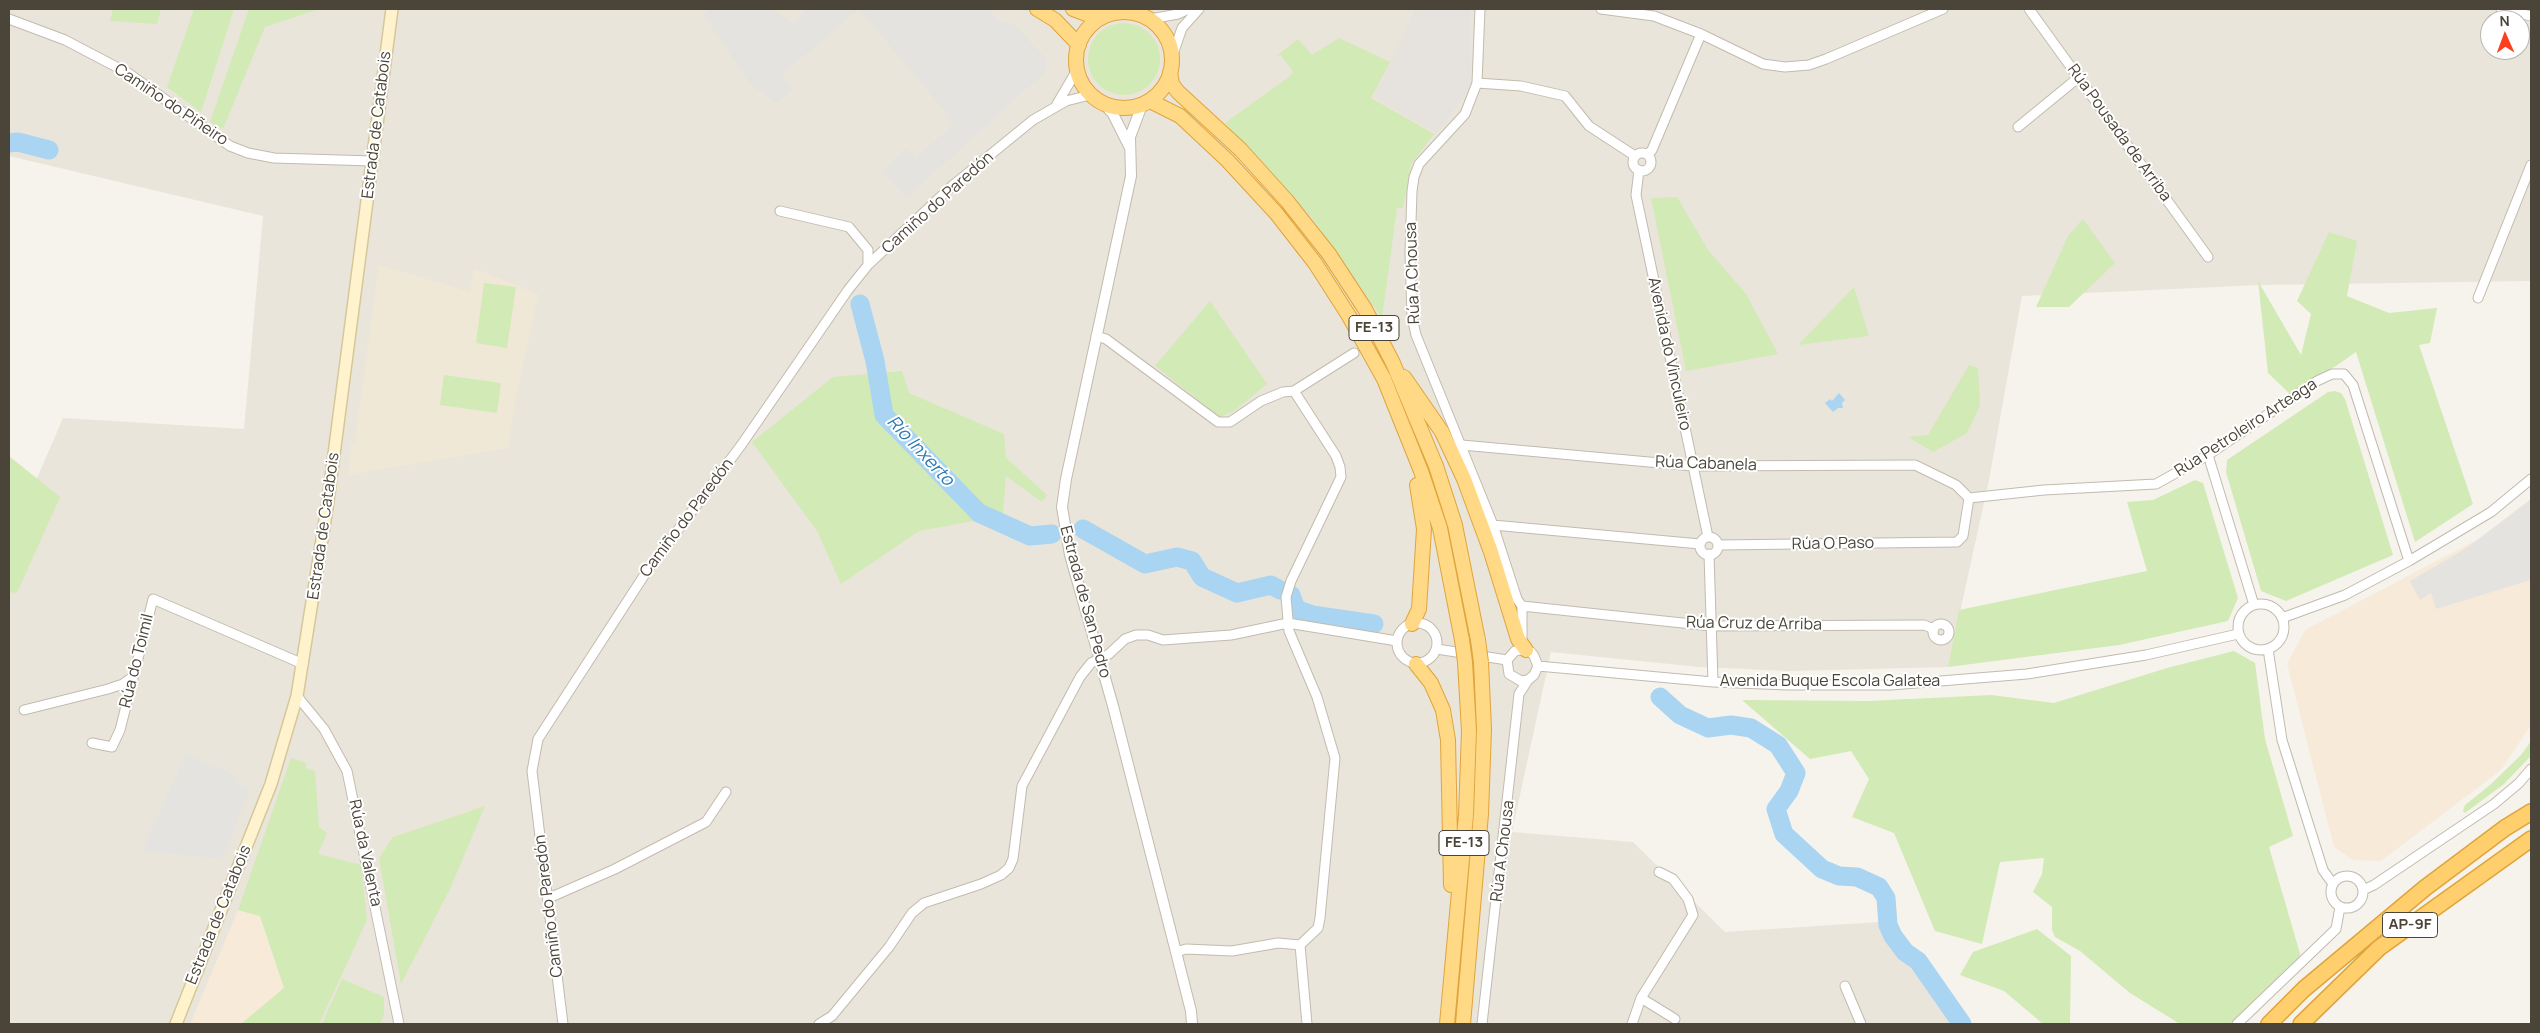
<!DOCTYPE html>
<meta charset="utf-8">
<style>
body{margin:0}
#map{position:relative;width:2540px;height:1033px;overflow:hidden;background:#f6f3ec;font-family:Manrope,sans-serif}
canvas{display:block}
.frame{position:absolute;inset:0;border:10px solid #4b4439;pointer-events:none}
.north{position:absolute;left:2480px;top:10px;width:50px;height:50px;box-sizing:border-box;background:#fff;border:1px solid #b7b4b0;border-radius:50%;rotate:358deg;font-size:14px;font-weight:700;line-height:20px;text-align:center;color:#4b4439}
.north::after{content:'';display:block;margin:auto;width:18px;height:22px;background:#fc3f1d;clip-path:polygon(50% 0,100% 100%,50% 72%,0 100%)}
</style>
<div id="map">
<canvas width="2540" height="1033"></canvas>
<div class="frame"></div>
<div class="north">N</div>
</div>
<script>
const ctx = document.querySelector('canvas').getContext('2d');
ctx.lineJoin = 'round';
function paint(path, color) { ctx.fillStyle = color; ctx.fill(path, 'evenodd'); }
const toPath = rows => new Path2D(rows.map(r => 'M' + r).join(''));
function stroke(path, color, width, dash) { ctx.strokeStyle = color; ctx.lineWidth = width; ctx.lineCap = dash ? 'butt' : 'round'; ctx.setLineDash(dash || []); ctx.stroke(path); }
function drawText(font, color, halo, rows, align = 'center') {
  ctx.font = font + ' Manrope,sans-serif'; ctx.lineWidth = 4; ctx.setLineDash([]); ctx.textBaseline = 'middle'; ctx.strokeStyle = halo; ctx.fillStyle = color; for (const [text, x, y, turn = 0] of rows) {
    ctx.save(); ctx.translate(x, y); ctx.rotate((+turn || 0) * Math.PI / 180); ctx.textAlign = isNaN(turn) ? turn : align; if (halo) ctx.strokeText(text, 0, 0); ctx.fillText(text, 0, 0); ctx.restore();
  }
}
const residential = toPath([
 [9,9,2531,9,2531,281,2259,285,2022,296,1989,480,1948,667,1790,671,1699,667,1551,652,1512,832,1633,842,1725,932,1894,921,1967,1024,9,1024,9,543,63,418,244,429,263,216,9,156],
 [2490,20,2520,20,2520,50,2490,50]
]);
const commercial = toPath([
 [2531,500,2531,725,2501,770,2381,861,2353,860,2334,847,2287,664,2305,630,2503,526],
 [238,910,260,916,285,988,241,1024,190,1024]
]);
const industrial = toPath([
 [1416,9,1470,9,1471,85,1437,133,1374,97]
]);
const education = toPath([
 [379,265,470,292,474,268,538,294,513,411,508,448,349,475,351,442,355,443]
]);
const green = toPath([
 [113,9,161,9,157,24,110,21],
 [194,9,234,9,201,112,167,87],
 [249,9,319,9,265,27,223,129,210,122],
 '1088 59a36 36 0 1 1 72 0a36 36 0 1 1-72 0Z',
 [1339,38,1390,62,1371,98,1434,134,1411,164,1403,208,1397,208,1382,318,1312,218,1225,123,1289,77,1293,72,1281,55,1275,57,1298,39,1312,55],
 [1677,197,1708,250,1746,294,1778,354,1686,371,1651,198],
 [2083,219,2115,263,2069,307,2036,307,2068,236],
 [2329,232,2357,241,2347,296,2389,313,2437,308,2430,343,2419,345,2473,504,2415,542,2356,352,2336,366,2289,393,2268,373,2258,281,2301,355,2311,314,2297,301],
 [484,283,516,287,507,348,476,343],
 [1854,287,1869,336,1798,345],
 [1210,301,1267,384,1234,411,1220,417,1155,366],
 [1969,365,1978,368,1980,406,1967,433,1933,452,1908,437,1928,435],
 [902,371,909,393,1004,434,1006,458,1047,495,1042,502,1006,476,1002,525,984,519,919,531,841,584,817,531,752,442,833,377],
 [444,375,501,383,497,413,440,405],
 [2335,391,2341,393,2345,399,2393,555,2286,601,2261,591,2226,472,2227,460,2328,392],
 [9,456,60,497,17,593,9,592],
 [2195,480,2203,483,2238,598,2228,621,2119,645,1948,667,1959,610,2147,571,2127,502,2153,500],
 [2234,651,2255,663,2265,739,2293,836,2269,847,2301,957,2232,1024,2180,1024,2130,993,2080,951,2055,937,2052,930,2052,907,2033,892,2042,874,2044,858,2000,862,1982,944,1935,931,1894,833,1852,817,1869,779,1851,751,1810,759,1742,700,1868,701,1991,695,2054,703,2167,668],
 [2531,741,2531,756,2526,761,2504,784,2465,813,2463,811,2465,805,2489,786,2521,755],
 [291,758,306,763,306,768,315,771,319,827,327,833,318,854,361,865,367,920,319,1024,241,1024,284,988,260,916,238,910],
 [485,806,450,889,401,984,379,858,393,837],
 [2037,929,2071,956,2070,1024,2043,1024,2004,991,1960,975,1973,952],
 [342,979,384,997,384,1015,380,1024,322,1024]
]);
const parking = toPath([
 [711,9,771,9,795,24,806,9,987,9,1001,22,1012,23,1045,58,1045,72,907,197,882,171,906,149,915,159,953,125,944,115,946,112,859,9,781,75,793,90,777,103,752,86,704,15],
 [2531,499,2531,580,2436,609,2431,593,2420,600,2410,581,2468,547],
 [186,753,236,776,234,782,250,789,222,859,142,851]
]);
const water = toPath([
 [1839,393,1845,400,1842,403,1843,408,1838,408,1833,412,1825,403,1830,399,1832,401]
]);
const river = toPath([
 [9,143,18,142,49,150],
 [860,304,875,361,884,415,979,513,1030,536,1052,534],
 [1083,529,1145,564,1177,557,1192,561,1202,577,1237,593,1271,585,1280,590],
 [1291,595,1296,609,1312,615,1374,624],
 [1660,697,1680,715,1708,728,1731,725,1751,728,1778,745,1796,773,1789,791,1776,809,1784,834,1822,869,1839,876,1857,877,1879,887,1886,898,1888,925,1893,936,1905,952,1918,961,1962,1024]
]);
const minor = toPath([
 [1480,9,1477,83,1465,114,1419,164,1414,177,1412,191,1410,253,1412,317,1416,335,1493,525,1517,599,1522,606,1711,626,1924,625,1934,629],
 [1601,9,1654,16,1701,34,1763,64,1785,67,1809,65,1826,59,1943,9],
 [2029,9,2208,257],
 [2501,9,2531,16],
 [9,19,65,40,128,73,230,146,248,153,274,158,372,161],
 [1150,19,1178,14,1189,9],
 [1172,57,1182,28,1199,9],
 [1477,83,1521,86,1565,96,1589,126,1635,156],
 [1057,104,1077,70],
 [2018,127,2079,77],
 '1633 162a9 9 0 1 1 18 0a9 9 0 1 1-18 0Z',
 [1648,154,1652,150,1701,34],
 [1639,170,1636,195,1708,537],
 [780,211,849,227,868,250,868,265],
 [2478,298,2531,165],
 [1096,336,1106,339,1218,422,1230,422,1261,401,1283,392,1294,391,1336,456,1340,467,1341,477,1291,581,1286,597,1289,631,1317,697,1335,758,1320,918,1318,928,1300,945,1307,1024],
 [1294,391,1354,353],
 [1462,445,1693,466,1915,465,1956,485,1969,498,1963,536,1957,542,1718,545],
 [2208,455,2254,605],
 [1969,498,2044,490,2156,484,2208,455,2317,381,2332,374,2344,374,2353,385,2409,561],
 [1493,525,1700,544],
 '1700 546a9 9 0 1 1 18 0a9 9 0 1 1-18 0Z',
 [1709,554,1713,682],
 '2238 627a23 23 0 1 1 46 0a23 23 0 1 1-46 0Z',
 [1522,606,1522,640],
 [2282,618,2345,595,2409,561,2491,512,2531,479],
 '1397 643a20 20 0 1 1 40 0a20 20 0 1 1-40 0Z',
 '1933 632a8 8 0 1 1 16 0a8 8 0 1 1-16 0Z',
 [1437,649,1507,660],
 [2268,649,2282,740,2323,870,2333,884],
 [1538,666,1713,682,1788,685,1891,685,2027,674,2146,655,2238,634],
 [297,696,324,729,347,771,399,1024],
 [24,710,108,689,123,684,134,676],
 [92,743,112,747,120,730,153,599,303,664],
 '2331 892a16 16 0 1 1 32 0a16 16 0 1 1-32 0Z',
 [2363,890,2374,885,2494,804,2519,783,2531,769],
 [549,898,615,869,706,822,726,792],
 [1176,952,1186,949,1232,951,1278,943,1300,945],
 [1845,986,1861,1024],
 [1641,998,1675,1019],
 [563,1024,532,771,538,739,645,574,742,444,848,290,868,265,952,186,1033,120,1066,101,1090,95],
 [819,1024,832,1016,889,947,912,913,924,903,981,884,1001,875,1009,868,1013,859,1022,786,1080,677,1091,663,1109,654,1125,639,1136,635,1148,635,1163,640,1231,635,1288,623,1397,641],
 [1482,1024,1519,694,1528,680,1534,675,1538,666,1534,656,1531,652,1520,650,1515,651,1507,660,1509,674,1521,681,1528,680],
 [1632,1024,1641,998,1693,915,1688,899,1673,879,1659,872],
 [2237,1024,2336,929,2340,907]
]);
const tertiary = toPath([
 [1104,104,1113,114,1129,146],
 [1142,105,1130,137,1131,176,1066,479,1062,507,1070,555,1113,706,1176,952,1191,1011,1192,1024]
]);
const secondary = toPath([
 [176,1024,271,784,297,696,327,508,392,9]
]);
const trunk = toPath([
 [1037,9,1055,20,1079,45],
 [1073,9,1089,15,1101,17],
 '1076 60a48 48 0 1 1 96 0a48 48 0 1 1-96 0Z',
 [1170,72,1172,84,1178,92,1241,150,1287,201,1329,254,1365,309,1393,363,1436,466,1455,525,1478,640],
 [1150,101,1180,116,1228,161,1276,213,1315,263,1349,316,1384,379,1421,471,1440,528,1462,640],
 [1404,377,1442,432,1464,479,1491,552,1518,639,1526,650],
 [1412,624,1419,609,1424,529,1417,485],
 [1416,664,1431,683,1443,710,1448,740,1451,885],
 [1447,1024,1466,815,1469,731,1465,662],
 [1463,1024,1481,814,1484,729,1481,662]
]);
const motorway = toPath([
 [2269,1024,2304,989,2425,888,2505,828,2531,812],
 [2301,1024,2379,948,2531,839]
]);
const trunkBridge = toPath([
 [1462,640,1465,662],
 [1478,640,1481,662]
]);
const shields = [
 [1374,328,50],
 [1464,843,50],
 [2410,925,55]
];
const shieldNames = [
 ["FE-13",1374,328],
 ["FE-13",1464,843],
 ["AP-9F",2410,925]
];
const streetNames = [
 ["Camiño do Piñeiro",171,105,34],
 ["Estrada de Catabois",377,125,-83],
 ["Rúa Pousada de Arriba",2119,133,54],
 ["Camiño do Paredón",938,203,-42],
 ["Rúa A Chousa",1413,273,-92],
 ["Avenida do Vinculeiro",1669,354,78],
 ["Rúa Petroleiro Arteaga",2246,428,-33],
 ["Rúa Cabanela",1706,464,2],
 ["Camiño do Paredón",687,518,-53],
 ["Estrada de Catabois",324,526,-82],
 ["Rúa O Paso",1833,544,-1],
 ["Estrada de San Pedro",1085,602,75],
 ["Rúa Cruz de Arriba",1754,624,1],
 ["Rúa do Toimil",137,661,-76],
 ["Avenida Buque Escola Galatea",1830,682],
 ["Rúa A Chousa",1503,851,-83],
 ["Rúa da Valenta",365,853,78],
 ["Camiño do Paredón",549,906,-97],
 ["Estrada de Catabois",219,915,-68]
];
const waterNames = [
 ["Río Inxerto",920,451,47]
];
paint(residential, '#eae5da');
paint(commercial, '#f7ead8');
paint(industrial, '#e6e2dd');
paint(education, '#efe8d6');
paint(green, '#d2eab5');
paint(parking, '#e5e3e0');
paint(water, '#a9d4f2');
stroke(river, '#a9d4f2', 19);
stroke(minor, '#c2bbae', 11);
stroke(tertiary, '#c2bbae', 12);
stroke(secondary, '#d6c79b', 14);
stroke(trunk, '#e0a43c', 16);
stroke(motorway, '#e0a43c', 18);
stroke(minor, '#fff', 9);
stroke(tertiary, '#fff', 10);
stroke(secondary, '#fff3cd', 11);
stroke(trunk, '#ffd985', 14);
stroke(motorway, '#ffcf6e', 15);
stroke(trunkBridge, '#e0a43c', 16, []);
stroke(trunkBridge, '#ffd985', 14);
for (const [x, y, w] of shields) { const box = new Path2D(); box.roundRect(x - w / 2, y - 12.5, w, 25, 4); ctx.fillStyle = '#fff'; ctx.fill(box); stroke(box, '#4b4439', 1); }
drawText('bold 15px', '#4b4439', null, shieldNames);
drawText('16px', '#4b4439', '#fff', streetNames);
drawText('italic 18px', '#2e7ab2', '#fff', waterNames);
</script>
